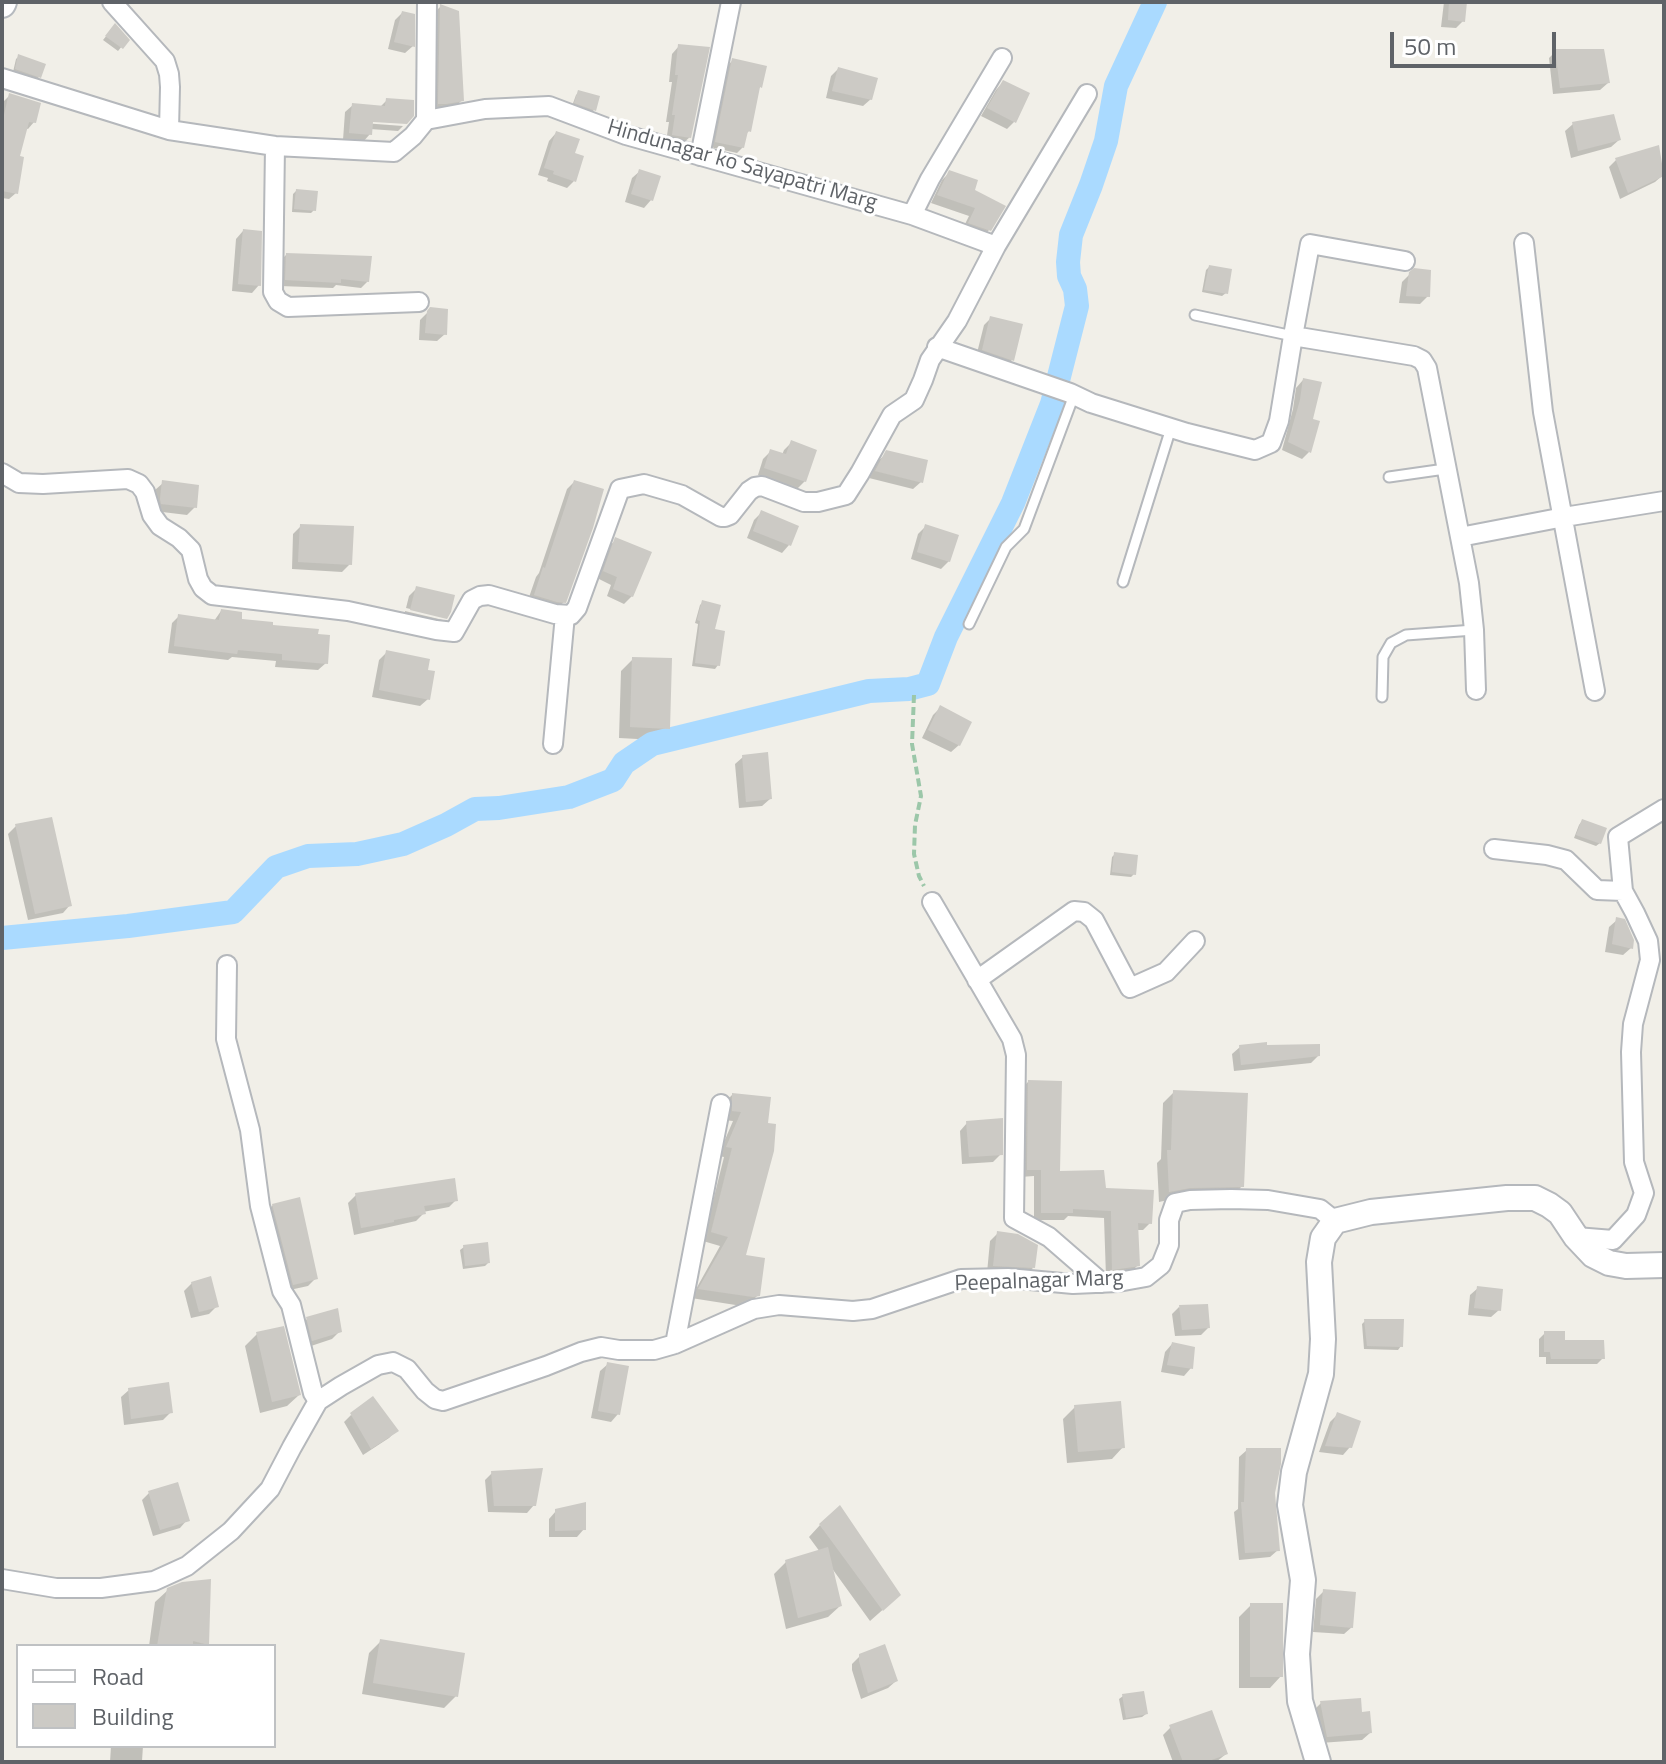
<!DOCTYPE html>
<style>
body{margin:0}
#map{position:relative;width:1666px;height:1764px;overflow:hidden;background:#f1efe8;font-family:"Titillium Web",sans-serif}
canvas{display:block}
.frame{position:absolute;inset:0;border:4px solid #5f6368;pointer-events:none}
.legend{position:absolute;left:16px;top:1644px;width:260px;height:104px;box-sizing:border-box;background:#fff;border:2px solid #bfc1c3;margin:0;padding:10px 14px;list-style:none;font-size:24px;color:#5f6368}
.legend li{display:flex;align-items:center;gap:16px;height:40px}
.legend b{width:40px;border:2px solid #bfc1c3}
.scale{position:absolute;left:1390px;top:32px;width:166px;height:36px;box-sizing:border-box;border:4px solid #5f6368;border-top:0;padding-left:10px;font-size:24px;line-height:28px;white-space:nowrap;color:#5f6368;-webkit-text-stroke:6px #fff;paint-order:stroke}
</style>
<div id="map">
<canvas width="1666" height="1764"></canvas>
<div class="frame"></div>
<ul class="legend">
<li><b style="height:10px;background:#fff"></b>Road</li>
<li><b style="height:22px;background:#cccac5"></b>Building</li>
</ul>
<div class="scale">50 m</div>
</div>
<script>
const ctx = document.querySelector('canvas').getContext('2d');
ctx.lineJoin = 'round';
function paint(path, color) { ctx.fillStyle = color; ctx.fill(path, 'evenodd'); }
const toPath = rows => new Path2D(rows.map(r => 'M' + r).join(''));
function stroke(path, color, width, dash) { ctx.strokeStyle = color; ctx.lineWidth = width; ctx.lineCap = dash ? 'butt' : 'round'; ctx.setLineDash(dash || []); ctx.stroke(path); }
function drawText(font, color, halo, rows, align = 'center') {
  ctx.font = font + ' "Titillium Web",sans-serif'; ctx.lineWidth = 6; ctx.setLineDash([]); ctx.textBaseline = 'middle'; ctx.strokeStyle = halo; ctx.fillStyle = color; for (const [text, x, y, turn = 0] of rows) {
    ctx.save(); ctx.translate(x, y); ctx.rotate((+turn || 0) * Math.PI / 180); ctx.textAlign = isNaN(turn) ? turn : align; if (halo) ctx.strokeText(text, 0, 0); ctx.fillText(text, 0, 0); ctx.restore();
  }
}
const shadow = toPath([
 [1444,2,1465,2,1463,21,1456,28,1441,27],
 [441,6,462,100,450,112,427,114,429,18],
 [402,13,413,46,405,53,388,49,395,20],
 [112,29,127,40,118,51,103,40],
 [679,46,690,137,682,144,666,142,669,122,666,122,672,82,669,82,672,54],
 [1556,51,1608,83,1600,90,1553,94,1549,58],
 [19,56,39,77,36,80,13,72,16,59],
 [733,60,760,87,758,90,749,131,745,135,743,147,737,153,710,147,727,66],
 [838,69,871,99,863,106,826,98,831,76],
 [1003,82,1015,121,1007,129,981,116,996,90],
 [579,92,594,110,591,113,572,106,576,95],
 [10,95,34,122,28,129,25,128,18,158,16,193,9,199,2,198,2,108,3,102],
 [387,100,412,102,363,119,363,123,403,126,398,131,370,129,370,134,363,142,343,140,345,112,353,105,380,107],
 [1573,124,1619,140,1611,147,1571,158,1565,131],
 [556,133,573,154,574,181,567,188,547,181,548,178,538,175,549,141],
 [1616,160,1663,175,1655,182,1620,199,1609,167],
 [640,171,651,200,644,208,625,202,632,178],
 [950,172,972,191,989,230,982,238,962,230,969,216,931,203,942,180],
 [296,191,314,210,311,213,292,212,293,194],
 [243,231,259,285,252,293,232,291,236,239],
 [286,255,368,281,361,288,336,285,333,288,280,286,280,261],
 [1209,267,1226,293,1222,296,1202,292,1206,270],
 [1410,274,1428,296,1420,304,1399,303,1402,282],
 [431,309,445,334,437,341,419,340,420,320],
 [991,318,1012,360,1005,367,976,357,984,325],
 [1303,380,1311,420,1309,452,1302,459,1282,450,1293,409,1296,388],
 [791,443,805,481,797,489,758,475,763,459,771,451,782,455,784,450],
 [887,453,921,482,913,489,869,478,879,460],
 [574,482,564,602,556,609,527,603,536,577,539,573,567,489],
 [163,483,195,507,187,515,154,511,155,490],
 [762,512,797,527,789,545,782,553,747,538,754,520],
 [301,526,350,564,342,572,292,569,293,534],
 [926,526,949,561,941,569,911,559,918,534],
 [616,540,632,596,624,604,607,596,611,585,597,578,608,547],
 [417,588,445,617,406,608,409,596],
 [703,602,712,630,718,665,715,669,692,666,698,624,695,623,700,605],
 [221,611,240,621,326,663,318,670,275,667,276,661,232,657,228,660,168,653,172,623,179,616,214,621],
 [405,611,443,620,438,626,404,618],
 [386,653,428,699,420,706,372,697,379,660],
 [633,659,668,728,656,740,619,738,621,671],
 [940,708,959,745,951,752,922,738,933,715],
 [743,757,770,799,762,806,739,808,735,764],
 [1582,821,1600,843,1596,846,1574,838,1579,825],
 [16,826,70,905,63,913,28,920,8,834],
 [1115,854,1134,874,1131,877,1110,875,1112,857],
 [1617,920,1631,948,1623,955,1605,952,1609,927],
 [1240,1047,1266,1047,1318,1056,1311,1063,1234,1071,1232,1054],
 [1028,1082,1058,1174,1105,1190,1150,1223,1143,1230,1136,1230,1138,1265,1130,1273,1106,1277,1104,1218,1068,1216,1064,1220,1034,1220,1034,1176,1020,1177,1021,1089],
 [1174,1092,1242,1186,1232,1197,1177,1198,1159,1202,1157,1163,1161,1159,1163,1103],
 [732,1095,769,1099,743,1257,758,1295,748,1305,742,1306,691,1298,720,1246,703,1241,724,1157,718,1156,733,1121,723,1120,723,1104],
 [967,1123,1001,1154,993,1162,962,1164,960,1131],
 [356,1195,456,1200,449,1207,423,1212,423,1214,416,1221,354,1235,348,1203],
 [273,1205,316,1278,308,1286,285,1291,265,1213],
 [998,1233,1033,1268,1025,1275,987,1273,990,1241],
 [464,1247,488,1263,485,1266,463,1269,460,1250],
 [192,1283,217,1306,209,1314,191,1318,184,1291],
 [1478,1288,1499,1310,1491,1317,1468,1315,1470,1295],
 [1179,1307,1208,1328,1201,1335,1175,1336,1172,1314],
 [307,1319,340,1331,332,1339,305,1348,300,1326],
 [1365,1321,1401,1346,1398,1350,1364,1349,1362,1324],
 [1545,1333,1563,1342,1603,1358,1597,1364,1546,1364,1546,1357,1539,1357,1539,1339],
 [257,1334,299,1395,287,1406,260,1413,245,1346],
 [1172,1344,1191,1368,1184,1376,1161,1372,1165,1352],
 [608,1364,618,1414,611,1422,591,1418,600,1371],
 [129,1390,171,1412,163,1420,124,1425,121,1397],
 [1075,1407,1123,1447,1112,1459,1067,1463,1063,1419],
 [1338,1414,1350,1447,1343,1455,1319,1452,1330,1422],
 [351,1415,396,1431,389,1438,363,1455,344,1422],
 [1247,1450,1273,1493,1278,1550,1270,1557,1239,1560,1234,1512,1238,1509,1239,1457],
 [492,1473,534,1505,527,1513,488,1512,485,1480],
 [149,1493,187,1520,180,1528,153,1536,142,1500],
 [556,1511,584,1529,577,1537,549,1537,549,1519],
 [820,1525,887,1606,870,1621,831,1567,840,1606,828,1617,786,1629,774,1574,786,1562,820,1552,809,1537],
 [168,1590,207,1644,205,1646,149,1646,155,1602],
 [1324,1591,1352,1627,1344,1634,1313,1632,1316,1599],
 [1251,1605,1281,1676,1270,1688,1239,1688,1239,1617],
 [381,1641,456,1696,444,1708,362,1694,369,1653],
 [860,1656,896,1681,888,1688,861,1699,852,1670,852,1664],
 [1123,1696,1146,1714,1142,1717,1123,1720,1119,1699],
 [1321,1703,1360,1714,1370,1733,1362,1740,1320,1743,1314,1710],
 [1171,1727,1226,1754,1216,1762,1173,1762,1163,1735],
 [111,1746,143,1746,142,1761,110,1762]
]);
const canal = toPath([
 [2,938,128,926,233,912,276,867,308,856,357,854,403,844,446,825,475,809,499,808,569,797,613,780,624,763,652,744,869,691,909,689,928,684,946,637,1013,503,1052,404,1077,306,1075,289,1069,276,1068,262,1071,235,1091,185,1106,141,1116,86,1155,2]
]);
const building = toPath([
 [1449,2,1467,2,1465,22,1448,20],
 [440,4,459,11,464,101,446,104,438,104],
 [402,11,415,14,415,47,394,42],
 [115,23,130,40,123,49,105,36],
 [678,44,710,47,691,138,672,135,675,115,672,115,678,75,675,75],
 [1555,49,1604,49,1610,83,1560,88],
 [18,54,46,64,41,78,15,69],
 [732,58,767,66,762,88,760,87,751,132,748,131,744,148,715,142],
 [838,67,878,78,872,100,832,91],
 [1003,80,1030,93,1016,123,987,108],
 [578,90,600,96,596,111,574,103],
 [9,93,41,103,36,123,29,122,20,156,24,157,18,194,2,191,2,124],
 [386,98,414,100,414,116,407,124,373,122,372,135,349,133,352,103,385,106],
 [1614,114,1621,140,1578,151,1572,122],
 [556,131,580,139,575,153,584,156,576,182,553,174,554,171,544,168],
 [1659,145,1664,176,1628,193,1615,158],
 [639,169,661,176,653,201,631,194],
 [949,170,978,180,975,190,1006,206,991,231,968,223,975,208,937,195],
 [296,189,318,191,316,211,294,209],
 [243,229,262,231,261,286,238,284],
 [286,253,372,256,369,282,341,279,341,283,285,280],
 [1209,265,1232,269,1228,294,1204,290],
 [1414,268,1431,270,1430,297,1406,296,1409,272],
 [430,307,448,309,447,335,425,333,427,311],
 [990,316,1023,324,1014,361,982,350],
 [1303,378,1322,382,1313,419,1320,421,1311,453,1288,442,1300,400],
 [791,440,817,450,806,482,764,468,770,449,786,454],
 [886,450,928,460,923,483,875,471],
 [162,480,199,485,197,508,161,504,160,499],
 [574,480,604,489,593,528,566,603,557,602,534,595,543,567,545,568],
 [761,510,799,526,791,546,753,531],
 [300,524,354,526,352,565,298,562],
 [925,524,959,535,950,562,917,552],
 [615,537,652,552,633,597,613,589,617,577,603,571],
 [416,586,455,595,451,612,447,619,410,610],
 [702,600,721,605,715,629,725,631,720,666,695,663,700,621,697,620],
 [221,609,242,612,242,619,273,622,273,625,319,629,318,634,330,635,328,664,282,660,282,654,238,650,237,654,174,646,178,614,219,620],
 [386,650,430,659,428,670,435,671,430,700,379,690],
 [632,657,672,658,670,729,630,727],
 [940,705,972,722,960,746,928,730],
 [768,752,772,799,746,802,742,755],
 [52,817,72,906,35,914,15,824],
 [1582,819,1607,828,1601,844,1576,835],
 [1114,852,1138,855,1136,875,1112,872],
 [1616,917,1625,919,1634,940,1633,949,1612,944],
 [1267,1042,1267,1045,1320,1044,1320,1056,1241,1065,1239,1045],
 [1028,1080,1062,1081,1060,1171,1104,1170,1106,1188,1154,1190,1152,1224,1138,1223,1140,1266,1112,1270,1111,1211,1073,1209,1073,1213,1041,1213,1041,1170,1027,1170],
 [1173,1090,1248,1093,1244,1187,1190,1188,1169,1192,1167,1150,1171,1150],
 [732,1093,771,1097,768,1123,776,1124,774,1151,746,1255,765,1258,760,1296,753,1297,698,1289,728,1237,711,1232,732,1148,726,1147,741,1112,732,1111],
 [1003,1118,1003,1155,969,1157,966,1121],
 [455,1178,458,1201,424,1206,426,1214,394,1220,394,1222,361,1228,355,1193],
 [300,1197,318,1279,293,1285,272,1204],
 [997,1231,1018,1234,1038,1245,1035,1268,993,1266],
 [488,1242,490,1263,465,1266,463,1245],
 [211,1276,219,1307,199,1312,191,1282],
 [1477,1286,1503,1289,1501,1311,1474,1308],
 [1208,1304,1210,1328,1182,1330,1179,1305],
 [338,1308,342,1332,312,1341,306,1317],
 [1364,1319,1404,1319,1403,1347,1367,1346],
 [284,1326,301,1395,272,1402,256,1332],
 [1544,1331,1565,1331,1565,1340,1604,1340,1605,1359,1551,1359,1550,1352,1544,1352],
 [1172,1342,1195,1347,1193,1369,1167,1365],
 [607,1362,629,1366,620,1415,598,1411],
 [169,1382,173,1413,131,1419,128,1388],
 [373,1396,399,1431,371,1449,350,1413],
 [1121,1401,1125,1448,1078,1452,1074,1405],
 [1337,1412,1361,1421,1352,1448,1325,1446],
 [1246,1448,1281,1448,1281,1464,1275,1493,1280,1551,1245,1553,1241,1502,1244,1502],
 [543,1468,536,1506,494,1506,491,1471],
 [178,1482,190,1521,160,1530,148,1491],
 [586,1502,586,1530,555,1531,555,1509],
 [840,1505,901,1595,883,1611,819,1524],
 [828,1547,842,1606,798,1618,785,1560],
 [211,1579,209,1645,193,1641,193,1646,157,1646,167,1588,182,1582],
 [1323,1589,1356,1592,1353,1628,1320,1625],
 [1250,1603,1283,1603,1283,1677,1250,1677],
 [380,1639,465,1653,458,1697,373,1683],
 [885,1644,898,1681,868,1693,859,1661,859,1654],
 [1144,1691,1148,1714,1126,1718,1122,1694],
 [1361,1698,1362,1712,1370,1711,1372,1733,1327,1737,1320,1701],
 [1212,1710,1228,1754,1206,1762,1183,1762,1169,1725]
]);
const path = toPath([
 [914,695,912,744,921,796,915,825,914,854,919,876,924,886]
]);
const service = toPath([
 [1195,315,1293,336],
 [1389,477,1445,469],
 [1123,582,1171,428],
 [969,624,1006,547,1024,529,1074,395],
 [1382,697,1383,657,1391,643,1406,635,1474,630]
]);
const minor = toPath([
 [112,2,165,61,169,74,170,87,169,130],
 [427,2,426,120,485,109,549,106,626,135,912,215,996,246,1087,94],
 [2,78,169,130,275,146,394,152,413,136,426,120],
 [275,146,273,292,278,301,288,307,419,302],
 [700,156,731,2],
 [912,215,930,179,1002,58],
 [1524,243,1543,412,1595,691],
 [1293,336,1310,244,1405,261],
 [937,347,1070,393,1091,403,1187,433,1255,450,1271,443,1279,421,1293,336,1414,356,1422,360,1427,368,1469,583,1474,630,1476,690],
 [2,473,19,483,43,484,128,479,139,484,145,492,152,515,160,526,179,538,191,550,198,579,203,588,212,595,348,611,436,630,454,632,472,600,480,596,489,595,555,614,571,615,577,608,620,489,644,484,682,495,721,517,725,517,730,515,749,491,755,487,762,486,804,502,818,502,846,495,860,473,892,415,914,400,923,380,930,360,957,321,996,246],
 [1460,537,1564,517,1664,501],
 [553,744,565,615],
 [1494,849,1547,855,1566,860,1597,890,1623,891],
 [932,902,1012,1039,1016,1055,1014,1218,1049,1237,1102,1283],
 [227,965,226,1039,250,1130,260,1206,282,1291,291,1305,313,1393,318,1401],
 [977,980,1074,911,1084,912,1094,920,1130,988,1166,972,1195,941],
 [1576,1237,1613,1240,1636,1215,1644,1193,1634,1162,1631,1052,1633,1024,1650,960,1648,941,1635,913,1623,891,1618,837,1664,809],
 [675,1344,721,1104],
 [2,1579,56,1588,101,1588,154,1581,187,1566,231,1531,270,1489,292,1447,318,1401,341,1386,378,1365,393,1362,407,1369,425,1391,435,1399,443,1401,546,1366,581,1352,601,1347,619,1350,654,1350,675,1344,754,1309,779,1305,853,1311,872,1309,961,1279,1008,1278,1073,1284,1118,1282,1146,1277,1161,1265,1169,1245,1169,1220,1175,1203,1190,1200,1231,1199,1268,1200,1320,1209,1335,1221]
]);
const tertiary = toPath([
 [1318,1762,1300,1701,1297,1654,1303,1580,1290,1505,1294,1472,1321,1374,1323,1339,1319,1262,1323,1238,1335,1221,1371,1212,1507,1198,1535,1198,1549,1205,1560,1213,1576,1237,1593,1255,1609,1263,1626,1266,1664,1265]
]);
const secondary = toPath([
 [2,4,3,2]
]);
const streetNames = [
 ["Hindunagar ko Sayapatri Marg",742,166,16],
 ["Peepalnagar Marg",1039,1282,-2]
];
paint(shadow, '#0003');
stroke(canal, '#aadaff', 24);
paint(building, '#cccac5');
stroke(service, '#b5b8bc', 13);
stroke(minor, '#b5b8bc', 22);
stroke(tertiary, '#b5b8bc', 28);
stroke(secondary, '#b6babf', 30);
stroke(path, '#9cc7a9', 4, [8, 4]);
stroke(service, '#fff', 9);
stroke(minor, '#fff', 18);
stroke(tertiary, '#fff', 24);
stroke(secondary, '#fff', 26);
drawText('22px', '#5f6368', '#fff', streetNames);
</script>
